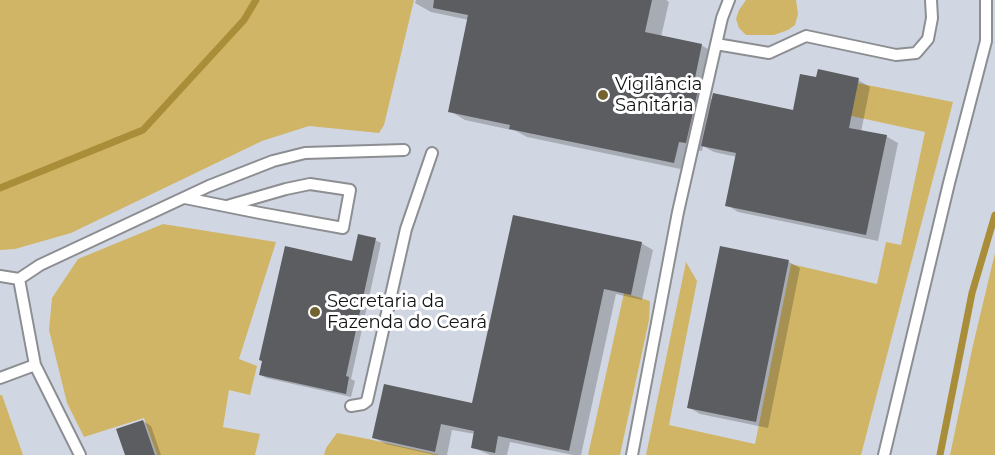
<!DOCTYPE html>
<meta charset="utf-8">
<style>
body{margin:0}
canvas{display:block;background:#e0e2e6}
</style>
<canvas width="995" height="455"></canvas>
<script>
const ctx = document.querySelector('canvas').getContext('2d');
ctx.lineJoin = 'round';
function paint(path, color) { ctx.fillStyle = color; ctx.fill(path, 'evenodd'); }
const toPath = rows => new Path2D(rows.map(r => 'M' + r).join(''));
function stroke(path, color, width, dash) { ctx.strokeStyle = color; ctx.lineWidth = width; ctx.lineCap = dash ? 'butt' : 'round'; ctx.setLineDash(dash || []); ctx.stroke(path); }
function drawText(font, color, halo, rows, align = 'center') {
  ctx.font = font + ' Montserrat,sans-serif'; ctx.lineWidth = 6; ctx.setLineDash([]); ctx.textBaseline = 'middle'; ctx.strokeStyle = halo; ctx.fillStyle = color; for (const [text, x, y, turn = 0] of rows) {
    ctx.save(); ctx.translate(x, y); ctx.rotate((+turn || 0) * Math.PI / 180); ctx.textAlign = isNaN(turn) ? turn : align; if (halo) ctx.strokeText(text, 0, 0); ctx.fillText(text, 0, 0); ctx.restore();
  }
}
const built = toPath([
 [0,0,995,0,995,455,0,455]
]);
const green = toPath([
 [0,0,414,0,384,125,379,133,309,126,262,141,71,233,15,249,0,250],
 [746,0,796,0,798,14,795,25,788,30,774,35,746,35,739,28,736,19,739,10],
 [857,83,953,102,861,455,646,455,686,262,697,281,669,425,755,444,791,264,877,284,886,242,901,245,925,132,847,115],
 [163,224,276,242,239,359,257,366,250,395,229,390,223,427,260,434,255,455,157,455,144,418,84,437,67,403,49,330,52,298,78,259],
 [995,253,995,455,950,455,973,345],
 [624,293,650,301,649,320,620,455,588,455],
 [0,395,2,395,23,455,0,455],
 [337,433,368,439,440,455,324,455,326,448]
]);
const shadow = toPath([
 [416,0,666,0,669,2,661,37,701,45,717,54,708,97,713,100,794,112,817,79,858,80,870,87,861,132,886,136,898,143,878,241,738,212,727,205,737,157,714,152,703,146,702,151,694,150,690,171,527,137,516,131,465,120,450,111,469,20,431,12,415,3],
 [375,240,381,243,351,379,355,381,351,397,266,378,261,375,353,262],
 [641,243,653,250,642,300,616,294,581,455,573,455,510,442,507,455,490,455,472,447,475,434,452,430,447,455,435,455,386,444,374,438,474,405],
 [789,262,800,268,768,428,700,414,688,407],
 [143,421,151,426,161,455,126,455]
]);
const stream = toPath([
 [0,188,143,130,244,20,256,0],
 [940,455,972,293,995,215]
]);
const building = toPath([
 [434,0,652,0,645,32,702,44,693,88,698,90,686,143,679,142,674,163,509,129,510,125,448,112,468,15,433,8],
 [818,69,859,78,849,128,887,135,866,235,725,206,736,153,701,146,713,93,793,110,800,74,816,77],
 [513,215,642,242,631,295,604,289,569,451,498,436,495,453,471,448,474,431,441,424,435,452,372,438,384,384,472,403],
 [358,234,376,238,346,376,349,377,346,394,259,375,262,361,259,360,285,246,352,261],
 [720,246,789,260,756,422,687,408],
 [143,420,155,455,125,455,116,429]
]);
const lane = toPath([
 [716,44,769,53,806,36,896,55,916,53,928,39,932,18,931,0],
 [185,198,260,213,343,228,350,190,310,184,286,189,227,206],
 [0,276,19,279,40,265,209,186,273,161,305,153,404,150],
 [19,279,35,365,80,455],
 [0,378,35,365],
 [351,406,363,404,367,401,406,229,432,153],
 [632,455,678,212,722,18,729,0],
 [884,455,949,183,986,41,986,0]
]);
const markers = [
 [603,95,6,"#746230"],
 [315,312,6,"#746230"]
];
const poiNames = [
 ["Vigilância",615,85],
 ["Sanitária",615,106],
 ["Secretaria da",327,302],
 ["Fazenda do Ceará",327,323]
];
paint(built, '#d1d7e2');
paint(green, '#d0b567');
paint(shadow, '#0003');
stroke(stream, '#aa8d38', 7);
paint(building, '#5c5d61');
stroke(lane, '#8c8e92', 14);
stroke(lane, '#fff', 10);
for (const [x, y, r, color] of markers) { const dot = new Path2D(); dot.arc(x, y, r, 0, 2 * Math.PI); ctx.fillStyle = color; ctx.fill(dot); stroke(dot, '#fff', 2); }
drawText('18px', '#131415', '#fff', poiNames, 'left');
</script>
